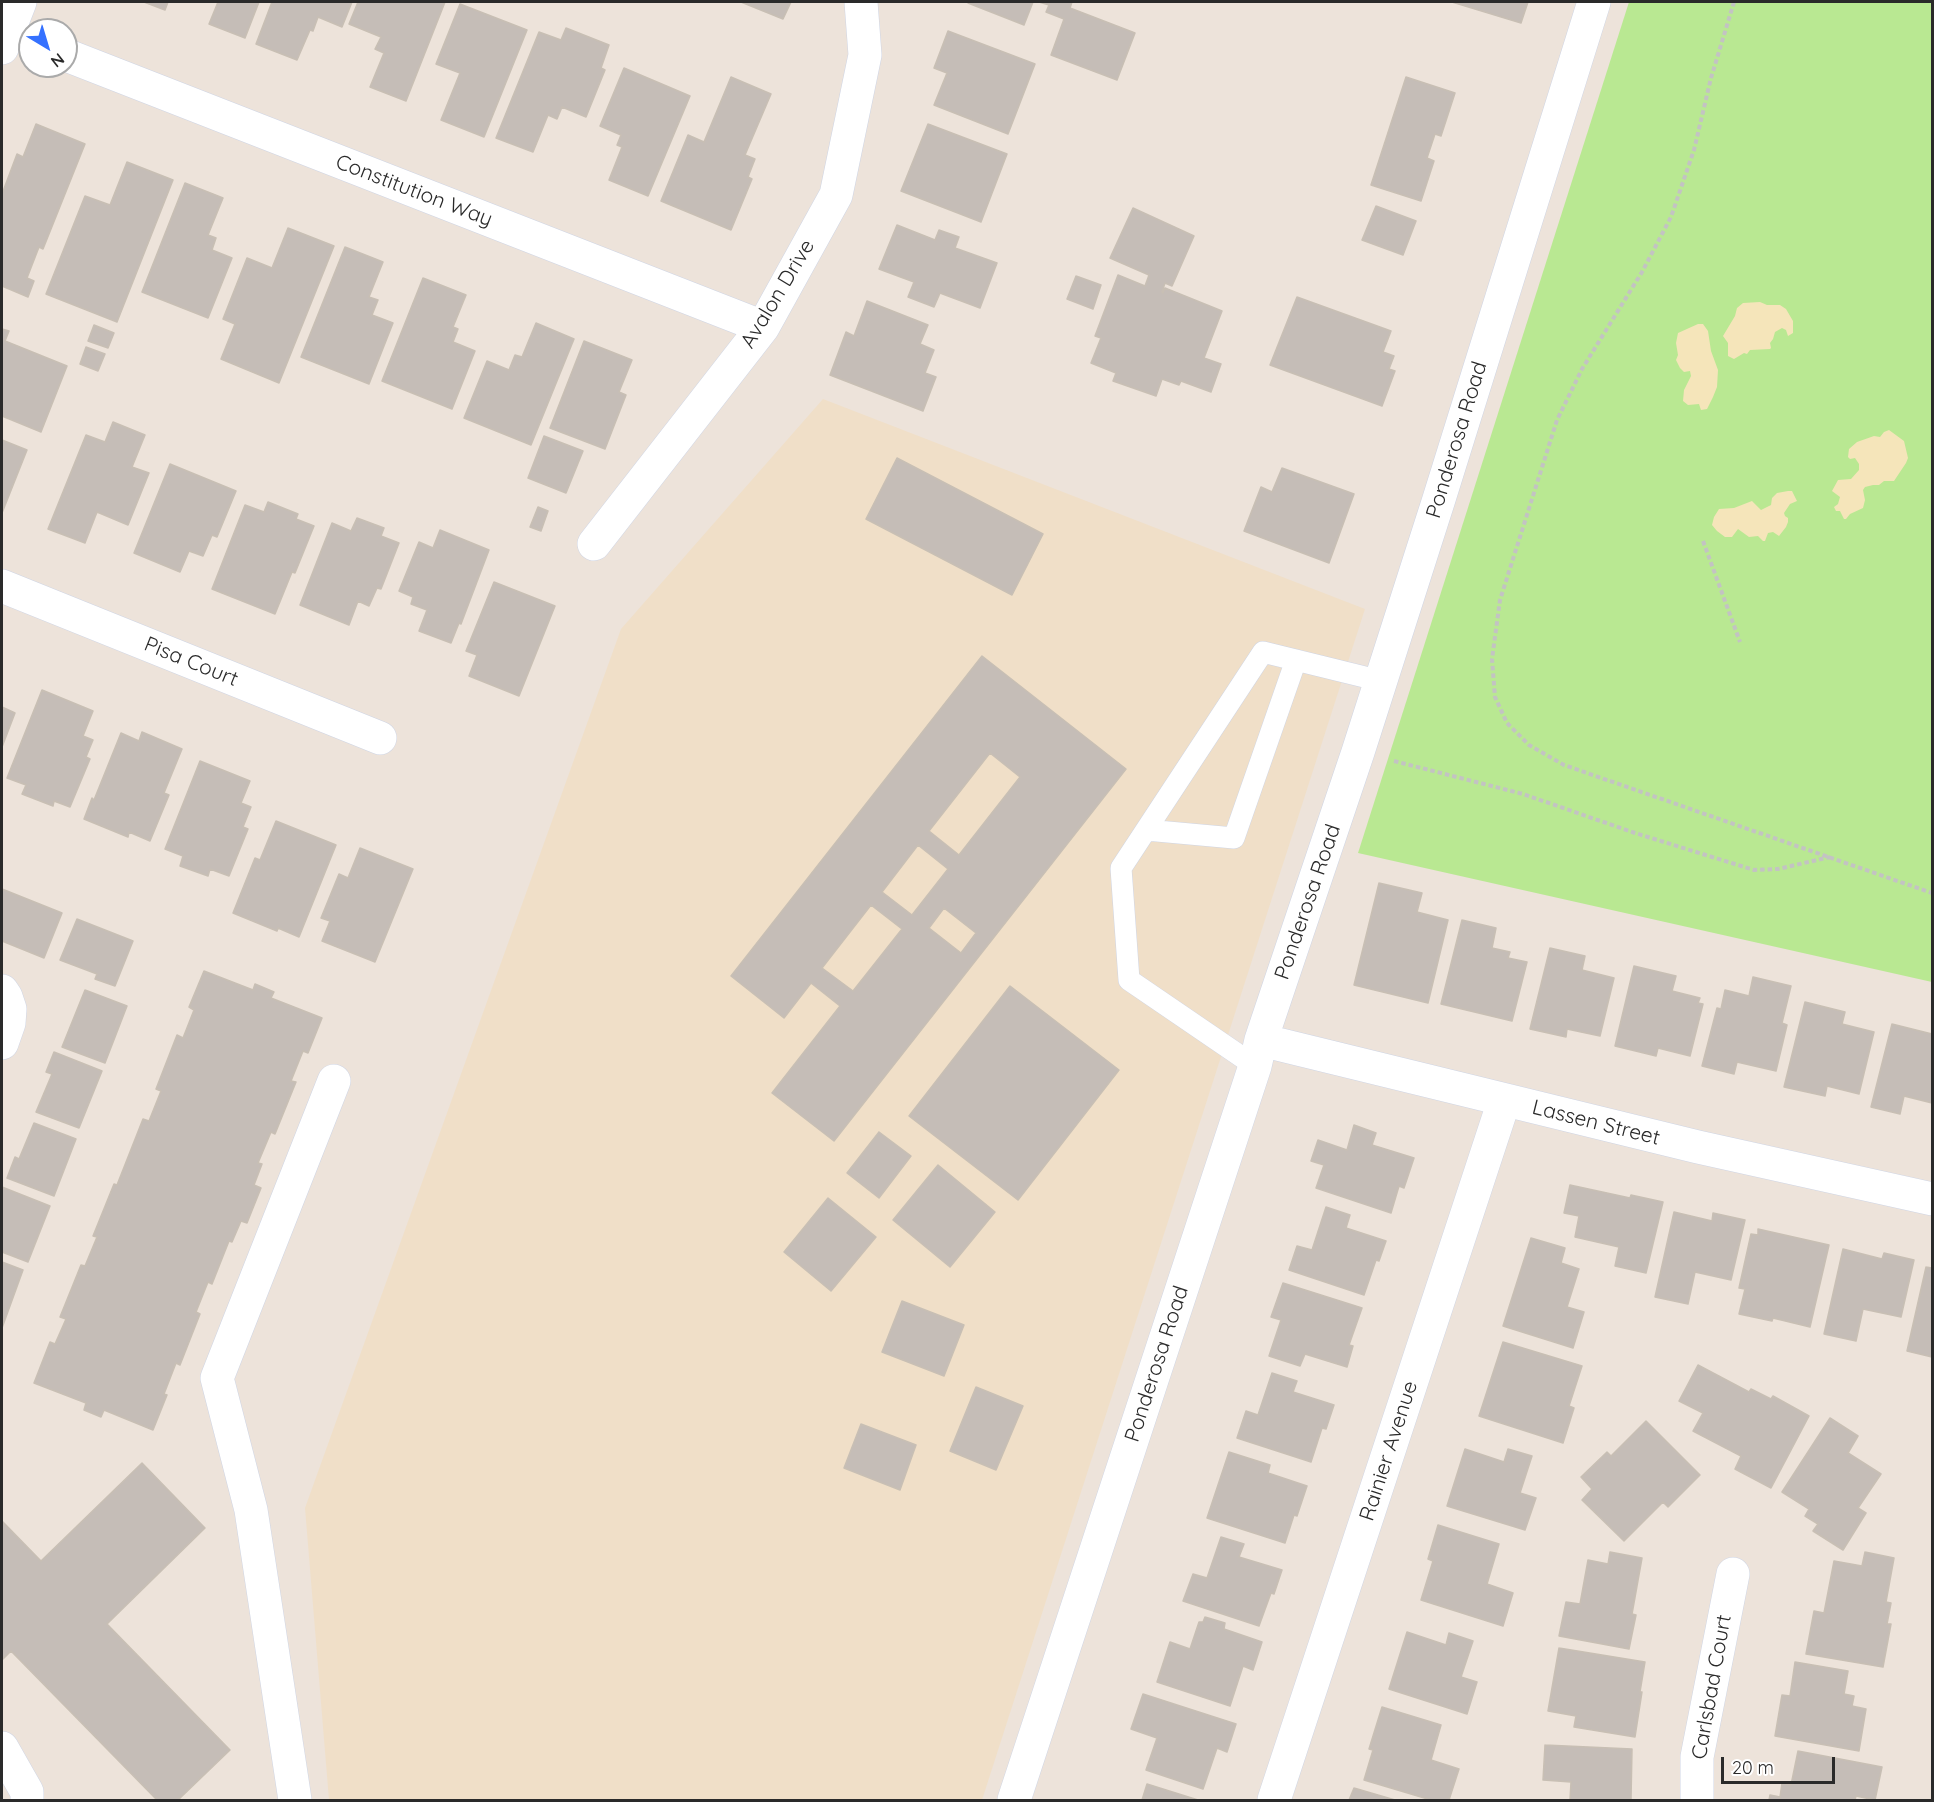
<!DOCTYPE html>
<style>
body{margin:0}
#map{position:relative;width:1934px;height:1802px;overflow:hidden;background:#ede3da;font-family:Quicksand,sans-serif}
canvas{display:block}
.frame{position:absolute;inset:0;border:3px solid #2a2a2a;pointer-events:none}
.north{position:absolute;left:18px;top:18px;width:60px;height:60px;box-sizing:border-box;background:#fff;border:2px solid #aaa;border-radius:50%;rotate:142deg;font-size:16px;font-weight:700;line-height:24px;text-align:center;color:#2a2a2a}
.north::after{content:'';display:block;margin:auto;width:21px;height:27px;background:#3571ff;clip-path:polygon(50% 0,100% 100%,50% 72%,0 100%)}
.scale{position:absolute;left:1721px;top:1757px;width:114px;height:27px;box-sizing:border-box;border:3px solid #2a2a2a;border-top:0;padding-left:8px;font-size:18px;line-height:21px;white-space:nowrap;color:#2a2a2a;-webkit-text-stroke:4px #fff;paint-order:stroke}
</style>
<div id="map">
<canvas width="1934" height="1802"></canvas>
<div class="frame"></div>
<div class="north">N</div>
<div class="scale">20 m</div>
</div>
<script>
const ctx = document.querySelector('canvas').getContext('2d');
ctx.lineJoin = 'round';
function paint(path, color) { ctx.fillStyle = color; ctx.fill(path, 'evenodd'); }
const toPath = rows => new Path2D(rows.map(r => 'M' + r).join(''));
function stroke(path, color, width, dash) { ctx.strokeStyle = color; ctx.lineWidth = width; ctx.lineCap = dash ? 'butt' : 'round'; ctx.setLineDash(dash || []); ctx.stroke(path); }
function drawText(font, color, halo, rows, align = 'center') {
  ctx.font = font + ' Quicksand,sans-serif'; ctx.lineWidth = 4.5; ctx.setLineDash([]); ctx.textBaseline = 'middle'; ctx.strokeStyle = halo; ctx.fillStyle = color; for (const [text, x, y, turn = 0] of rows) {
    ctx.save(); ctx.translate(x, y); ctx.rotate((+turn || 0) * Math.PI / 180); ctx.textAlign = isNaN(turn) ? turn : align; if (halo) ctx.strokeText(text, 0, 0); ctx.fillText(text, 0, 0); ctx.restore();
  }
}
const education = toPath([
 [823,399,1365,609,982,1800,329,1800,305,1508,621,629]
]);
const green = toPath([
 [1629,2,1932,2,1932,982,1358,853]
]);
const sand = toPath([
 [1760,302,1767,305,1780,305,1786,309,1793,321,1793,333,1788,336,1786,330,1782,328,1775,332,1773,339,1770,343,1771,348,1770,349,1750,350,1747,354,1744,353,1734,359,1728,356,1728,343,1723,336,1735,316,1737,308,1743,303],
 [1698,324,1703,324,1708,331,1711,351,1718,370,1717,387,1713,397,1707,409,1701,410,1699,404,1688,405,1683,401,1684,390,1691,376,1690,371,1684,372,1680,368,1676,360,1678,355,1676,343,1678,333],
 [1889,430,1904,441,1908,458,1906,463,1894,481,1884,481,1879,485,1873,485,1865,487,1863,490,1865,500,1863,508,1850,514,1846,519,1844,519,1840,511,1836,511,1834,507,1838,504,1840,497,1832,491,1838,480,1851,479,1859,470,1859,464,1855,458,1850,459,1848,457,1849,449,1857,442,1874,436,1880,437,1884,432],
 [1788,491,1792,491,1797,501,1790,504,1784,513,1785,516,1788,518,1788,522,1786,527,1779,536,1773,532,1768,533,1765,541,1763,541,1758,536,1749,537,1738,529,1732,537,1725,537,1717,531,1712,525,1714,517,1719,509,1734,508,1752,501,1761,510,1771,505,1772,498,1777,493]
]);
const building = toPath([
 [144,2,168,2,165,10,144,2],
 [218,2,259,2,245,38,209,24,218,2],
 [272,2,352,2,342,27,318,17,313,31,310,30,297,60,256,44,272,2],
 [358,2,445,2,406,101,370,87,384,53,375,49,381,37,349,24,358,2],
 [741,2,791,2,783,19,741,2],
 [969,2,1033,2,1024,25,968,3,969,2],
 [1039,2,1072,2,1070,8,1135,33,1117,80,1051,55,1064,19,1046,12,1049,5,1039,2],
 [1452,2,1528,2,1521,23,1452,2],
 [460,4,527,30,484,137,441,120,460,73,436,64,460,4],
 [566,28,609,45,601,68,605,70,586,117,562,107,557,119,548,115,533,152,496,138,539,32,561,40,566,28],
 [948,31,1035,64,1008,134,934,105,947,73,934,68,948,31],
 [624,68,690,96,648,196,609,180,622,147,617,145,621,135,600,126,624,68],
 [731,77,771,94,745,155,755,159,748,177,752,179,731,230,661,201,688,135,704,142,731,77],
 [1406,77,1455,93,1441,136,1435,134,1427,158,1434,161,1421,201,1371,185,1406,77],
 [36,124,85,144,43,249,39,247,27,278,34,281,28,297,2,286,2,194,17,154,23,157,36,124],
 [928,124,1007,154,981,222,901,191,928,124],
 [127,162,173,180,117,322,46,294,85,196,110,205,127,162],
 [185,183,223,198,208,235,216,238,212,250,232,258,208,318,142,292,185,183],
 [1376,206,1416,221,1403,255,1362,240,1376,206],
 [1133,208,1194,236,1172,286,1165,283,1162,292,1163,293,1165,288,1222,311,1204,358,1221,364,1211,392,1181,381,1179,385,1162,379,1156,396,1113,381,1116,373,1091,363,1101,338,1095,336,1118,275,1145,286,1149,275,1110,258,1133,208],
 [897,225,935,240,939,230,959,237,955,248,997,263,980,308,940,293,934,307,908,297,914,282,879,269,897,225],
 [288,228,334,246,279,383,221,359,235,324,223,319,247,258,272,268,288,228],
 [345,247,383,262,369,297,378,300,372,315,393,323,369,384,301,357,345,247],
 [1076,276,1101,285,1093,309,1067,299,1076,276],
 [423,278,466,295,453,327,458,329,453,342,475,351,452,409,382,381,423,278],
 [1297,297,1391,331,1383,352,1394,356,1389,369,1395,371,1382,406,1270,365,1297,297],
 [867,301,928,325,920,344,934,350,925,373,936,377,923,411,830,375,846,332,854,336,867,301],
 [536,323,574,339,531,445,464,418,487,361,509,370,515,355,522,357,536,323],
 [94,325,114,333,108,348,88,341,94,325],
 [2,329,9,331,5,341,67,366,41,432,2,416,2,329],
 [584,341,632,360,619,392,626,395,605,449,550,428,584,341],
 [86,347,105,354,98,371,80,364,86,347],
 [113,422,145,435,132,467,149,473,128,525,97,512,85,543,48,529,86,435,105,442,113,422],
 [544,436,583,451,566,493,528,478,544,436],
 [2,440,27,450,2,513,2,440],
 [897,458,1043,534,1012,595,866,519,897,458],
 [170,464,236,491,217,537,212,535,203,556,189,551,180,572,134,553,170,464],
 [1282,468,1354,494,1329,563,1244,531,1261,487,1272,492,1282,468],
 [268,502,298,514,296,519,314,526,295,573,292,572,275,614,212,589,245,505,264,512,268,502],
 [538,507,548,511,541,531,530,527,538,507],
 [357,518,384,528,381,536,399,543,381,589,377,588,369,606,358,601,349,625,300,605,332,523,351,531,357,518],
 [440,530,489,550,461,624,459,623,451,643,419,631,427,610,411,604,413,597,399,591,419,542,433,548,440,530],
 [494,582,555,606,519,696,469,676,477,655,466,651,494,582],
 [982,656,1126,769,834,1141,772,1093,840,1006,811,983,784,1018,731,976,982,656],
 [990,753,1020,777,959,855,929,831,990,753],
 [918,845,948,869,912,915,882,892,918,845],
 [871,905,902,929,853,991,822,968,871,905],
 [944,908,976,933,961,953,929,928,944,908],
 [42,690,93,711,83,736,93,740,86,757,90,759,70,807,54,801,53,806,22,794,26,785,7,778,42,690],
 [2,707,15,713,2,747,2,707],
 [142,732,182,749,164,793,169,795,150,841,129,832,128,837,84,819,92,798,94,800,121,733,139,741,142,732],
 [200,761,250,781,241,803,251,807,243,827,248,829,229,876,210,869,208,876,180,866,183,856,165,849,200,761],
 [276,821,336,845,299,937,278,928,277,931,233,913,255,858,260,860,276,821],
 [360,848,413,869,375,962,322,941,330,921,321,918,339,874,348,878,360,848],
 [1379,883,1422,893,1417,912,1448,920,1428,1003,1354,985,1379,883],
 [2,889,62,913,44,958,2,941,2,889],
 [77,919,133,941,115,986,95,979,97,974,60,960,77,919],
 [1462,920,1496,928,1492,948,1510,952,1508,958,1527,962,1512,1021,1441,1004,1462,920],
 [1550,948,1585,956,1582,970,1614,978,1600,1036,1567,1029,1566,1037,1530,1029,1550,948],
 [1634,966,1676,976,1672,991,1700,998,1698,1003,1703,1004,1690,1056,1658,1048,1656,1056,1615,1046,1634,966],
 [204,971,253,990,255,984,274,992,271,998,322,1018,308,1053,303,1051,291,1081,296,1082,275,1134,271,1132,258,1163,262,1164,254,1185,261,1188,247,1223,241,1221,232,1242,229,1241,212,1284,208,1282,196,1312,200,1314,180,1365,176,1363,164,1394,167,1395,153,1430,104,1410,101,1417,84,1410,86,1403,34,1383,50,1342,55,1344,66,1319,60,1317,81,1265,85,1266,97,1237,93,1236,114,1184,117,1185,143,1119,149,1121,161,1091,156,1089,177,1035,183,1038,194,1010,189,1007,204,971],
 [1753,977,1791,986,1782,1023,1787,1025,1776,1071,1737,1062,1734,1074,1702,1066,1717,1008,1721,1009,1725,990,1749,996,1753,977],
 [1010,986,1119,1070,1018,1200,909,1116,1010,986],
 [85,990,127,1006,105,1063,62,1047,85,990],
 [1805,1002,1845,1012,1842,1024,1874,1032,1859,1094,1827,1086,1825,1096,1784,1087,1805,1002],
 [1892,1024,1932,1034,1932,1103,1904,1096,1900,1114,1871,1107,1892,1024],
 [54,1052,102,1071,79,1128,36,1112,52,1074,46,1072,54,1052],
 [34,1123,76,1139,54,1196,7,1178,15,1157,19,1159,34,1123],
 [1354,1125,1376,1133,1372,1145,1414,1158,1404,1188,1399,1186,1391,1213,1316,1188,1324,1165,1311,1161,1318,1140,1347,1150,1354,1125],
 [879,1132,911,1156,879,1198,847,1173,879,1132],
 [938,1165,995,1212,950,1267,893,1220,938,1165],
 [1570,1185,1630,1198,1631,1195,1663,1202,1646,1273,1615,1266,1619,1247,1575,1237,1579,1216,1564,1213,1570,1185],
 [2,1187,50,1206,28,1262,2,1252,2,1187],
 [828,1198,876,1237,831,1291,784,1252,828,1198],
 [1326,1207,1350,1215,1346,1228,1386,1241,1379,1261,1376,1260,1364,1295,1289,1270,1297,1246,1312,1250,1326,1207],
 [1674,1212,1712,1221,1713,1213,1745,1220,1731,1280,1695,1272,1688,1304,1655,1297,1674,1212],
 [1758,1229,1829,1245,1810,1327,1773,1318,1772,1321,1739,1314,1745,1289,1739,1288,1751,1234,1758,1235,1758,1229],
 [1531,1238,1565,1248,1561,1263,1579,1269,1567,1307,1584,1312,1573,1348,1503,1326,1531,1238],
 [1843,1249,1882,1259,1884,1253,1914,1260,1901,1317,1863,1309,1856,1341,1824,1334,1843,1249],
 [2,1262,23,1270,2,1328,2,1262],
 [1926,1267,1932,1268,1932,1357,1907,1351,1926,1267],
 [1283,1283,1362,1308,1349,1345,1353,1346,1347,1367,1305,1354,1300,1366,1269,1356,1281,1320,1271,1317,1283,1283],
 [902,1301,964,1325,944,1376,882,1352,902,1301],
 [1503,1342,1582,1366,1569,1406,1574,1408,1563,1443,1479,1416,1503,1342],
 [1698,1365,1749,1392,1751,1389,1771,1399,1773,1396,1809,1416,1771,1488,1735,1469,1741,1456,1693,1431,1703,1413,1679,1401,1698,1365],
 [1272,1373,1297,1381,1293,1392,1334,1405,1326,1429,1322,1428,1311,1462,1237,1438,1246,1411,1258,1415,1272,1373],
 [976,1387,1023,1406,996,1470,950,1451,976,1387],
 [1830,1418,1858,1436,1848,1453,1881,1474,1858,1508,1866,1513,1843,1550,1813,1531,1818,1524,1805,1516,1809,1509,1782,1492,1830,1418],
 [1646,1421,1700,1475,1668,1507,1663,1502,1624,1541,1582,1500,1592,1489,1581,1477,1607,1452,1611,1456,1646,1421],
 [861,1424,916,1445,900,1490,844,1468,861,1424],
 [1465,1449,1504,1462,1508,1449,1532,1456,1520,1493,1536,1498,1525,1530,1447,1506,1465,1449],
 [1229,1452,1270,1465,1268,1473,1307,1486,1297,1516,1294,1515,1285,1543,1207,1518,1229,1452],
 [142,1463,205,1528,107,1624,230,1750,178,1800,157,1800,11,1651,2,1660,2,1521,41,1561,142,1463],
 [1438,1525,1499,1544,1487,1584,1513,1593,1503,1626,1421,1600,1433,1561,1428,1559,1438,1525],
 [1221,1537,1244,1544,1239,1557,1282,1570,1274,1594,1271,1593,1259,1626,1183,1601,1193,1574,1207,1578,1221,1537],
 [1610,1552,1642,1558,1632,1614,1636,1615,1629,1649,1559,1636,1566,1602,1580,1604,1588,1560,1608,1564,1610,1552],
 [1865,1552,1894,1558,1886,1602,1891,1603,1887,1624,1891,1624,1883,1667,1806,1654,1814,1611,1824,1613,1834,1561,1862,1566,1865,1552],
 [1205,1617,1225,1623,1224,1629,1262,1642,1253,1670,1243,1666,1230,1706,1157,1682,1170,1642,1190,1649,1199,1622,1203,1622,1205,1617],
 [1407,1632,1446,1645,1449,1633,1473,1641,1461,1677,1477,1682,1467,1714,1389,1689,1407,1632],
 [1559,1648,1645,1662,1640,1692,1642,1692,1635,1737,1574,1727,1576,1716,1548,1711,1559,1648],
 [1795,1662,1848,1671,1844,1694,1854,1696,1852,1706,1866,1709,1859,1751,1775,1736,1782,1695,1790,1696,1795,1662],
 [1143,1694,1236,1724,1227,1752,1217,1748,1203,1789,1146,1770,1157,1738,1131,1729,1143,1694],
 [1382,1707,1441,1725,1431,1760,1459,1769,1449,1800,1431,1800,1364,1780,1373,1750,1369,1749,1382,1707],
 [1545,1745,1632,1749,1631,1800,1570,1800,1571,1782,1543,1780,1545,1745],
 [1798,1751,1882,1767,1875,1800,1856,1796,1855,1800,1769,1800,1770,1795,1780,1797,1782,1783,1791,1785,1798,1751],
 [1147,1784,1198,1800,1142,1800,1147,1784],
 [1354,1788,1395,1800,1349,1800,1354,1788]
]);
const path = toPath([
 [1734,2,1711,78,1694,150,1671,217,1642,272,1582,369,1557,420,1500,600,1492,659,1495,697,1507,723,1529,745,1564,765,1932,893],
 [1703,541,1740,642],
 [1394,761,1523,794,1635,833,1754,870,1778,869,1830,857]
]);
const service = toPath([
 [1146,830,1234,838,1296,660],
 [1255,1066,1129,980,1121,868,1263,652,1381,681]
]);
const minor = toPath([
 [2,48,20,2],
 [66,55,763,327],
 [594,544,763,327,836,195,865,55,861,2],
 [2,586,380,738],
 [2,991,6,997,10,1009,9,1023,2,1043],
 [1261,1040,1698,1147,1932,1199],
 [2,1748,27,1792,27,1800],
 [295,1800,251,1510,217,1378,334,1081],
 [1014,1800,1255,1066,1261,1040,1358,752,1439,499,1594,2],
 [1274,1800,1504,1101],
 [1697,1800,1697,1757,1733,1574]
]);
const streetNames = [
 ["Constitution Way",414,191,21],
 ["Avalon Drive",778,294,-59],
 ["Ponderosa Road",1457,440,-73],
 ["Pisa Court",191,662,22],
 ["Ponderosa Road",1308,902,-71],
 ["Lassen Street",1596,1123,14],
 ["Ponderosa Road",1157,1364,-72],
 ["Rainier Avenue",1389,1451,-72],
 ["Carlsbad Court",1712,1687,-80]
];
paint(education, '#f0dfc8');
paint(green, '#b9e892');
paint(sand, '#f5e5ba');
paint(building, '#c5bdb7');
stroke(building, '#c8bfb4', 1.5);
stroke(service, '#cfd5e4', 22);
stroke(minor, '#cfd5e4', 34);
stroke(path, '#c3c3c3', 4, [4.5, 3]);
stroke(service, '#fff', 21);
stroke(minor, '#fff', 33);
drawText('21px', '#2a2a2a', '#fff', streetNames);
</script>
